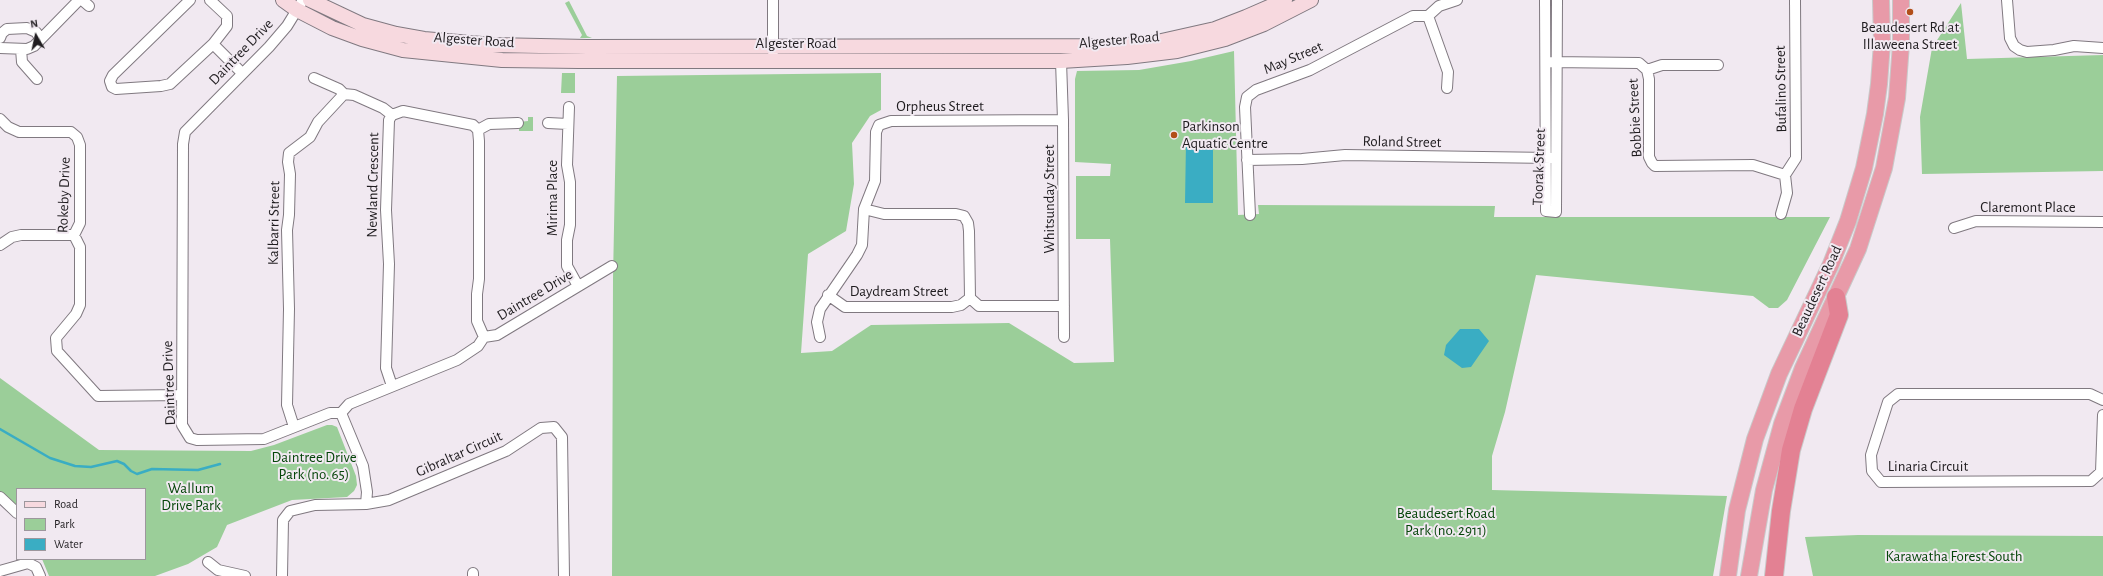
<!DOCTYPE html>
<style>
body{margin:0}
#map{position:relative;width:2103px;height:576px;overflow:hidden;background:#f1e9f1;font-family:"Alegreya Sans",sans-serif}
canvas{display:block}
.legend{position:absolute;left:16px;top:488px;width:130px;height:72px;box-sizing:border-box;background:#f1e9f1;border:1px solid #9d979d;margin:0;padding:5px 7px;list-style:none;font-size:12px;color:#201d20}
.legend li{display:flex;align-items:center;gap:8px;height:20px}
.legend b{width:20px;border:1px solid #9d979d}
.north{position:absolute;left:16px;top:16px;width:40px;height:40px;-webkit-text-stroke:3px #f1e9f1;paint-order:stroke;rotate:351deg;font-size:11px;font-weight:700;line-height:16px;text-align:center;color:#201d20}
.north::after{content:'';display:block;margin:auto;width:14px;height:18px;background:#201d20;clip-path:polygon(50% 0,100% 100%,50% 72%,0 100%)}
</style>
<div id="map">
<canvas width="2103" height="576"></canvas>
<ul class="legend">
<li><b style="height:5px;background:#f7d9df"></b>Road</li>
<li><b style="height:11px;background:#9bce99"></b>Park</li>
<li><b style="height:11px;background:#3aadc3"></b>Water</li>
</ul>
<div class="north">N</div>
</div>
<script>
const ctx = document.querySelector('canvas').getContext('2d');
ctx.lineJoin = 'round';
function paint(path, color) { ctx.fillStyle = color; ctx.fill(path, 'evenodd'); }
const toPath = rows => new Path2D(rows.map(r => 'M' + r).join(''));
function stroke(path, color, width, dash) { ctx.strokeStyle = color; ctx.lineWidth = width; ctx.lineCap = dash ? 'butt' : 'round'; ctx.setLineDash(dash || []); ctx.stroke(path); }
function drawText(font, color, halo, rows, align = 'center') {
  ctx.font = font + ' "Alegreya Sans",sans-serif'; ctx.lineWidth = 4; ctx.setLineDash([]); ctx.textBaseline = 'middle'; ctx.strokeStyle = halo; ctx.fillStyle = color; for (const [text, x, y, turn = 0] of rows) {
    ctx.save(); ctx.translate(x, y); ctx.rotate((+turn || 0) * Math.PI / 180); ctx.textAlign = isNaN(turn) ? turn : align; if (halo) ctx.strokeText(text, 0, 0); ctx.fillText(text, 0, 0); ctx.restore();
  }
}
const green = toPath([
 [569,1,587,36,592,38,580,38,582,35,565,3],
 [1961,3,1967,59,2103,55,2103,171,1922,174,1920,117,1932,48],
 [1234,51,1238,215,1259,214,1258,205,1495,206,1494,217,1830,217,1787,300,1778,308,1769,308,1753,296,1536,275,1505,412,1492,456,1492,490,1727,496,1713,576,612,576,613,278,617,76,881,73,881,110,870,116,852,143,854,184,846,231,808,254,801,353,832,351,871,325,1009,323,1074,363,1114,362,1110,239,1076,239,1076,176,1110,176,1111,164,1075,162,1075,79,1077,71,1139,70,1191,61],
 [562,73,575,73,575,93,561,93],
 [528,117,533,117,533,131,519,131,519,122,528,121],
 [0,378,99,450,251,451,274,445,327,425,332,425,337,427,356,476,357,485,354,491,347,497,292,500,227,525,217,547,188,564,155,576,49,576,42,559,145,559,145,489,17,489,17,506,0,492],
 [1858,535,2103,536,2103,576,1813,576,1805,537]
]);
const water = toPath([
 [1186,142,1213,142,1213,203,1185,203],
 [1460,329,1479,329,1489,341,1471,367,1462,368,1444,355,1446,345]
]);
const stream = toPath([
 [0,429,50,458,75,466,91,467,117,461,124,464,131,471,137,474,152,469,198,470,220,464]
]);
const minor = toPath([
 [82,0,89,6],
 [190,0,113,75,110,81,112,87,116,89,161,86,170,84,213,44,227,26,227,16,210,0],
 [303,0,287,26,269,47,185,132,183,144,182,425,190,438,197,440,264,439,330,413,341,413,349,404,457,360,478,346,484,337,497,335,612,266],
 [1545,0,1546,211,1556,212,1557,0],
 [2007,0,2010,38,2014,46,2020,50,2027,52,2054,50,2074,46,2103,48],
 [1428,16,1448,72,1447,88],
 [0,38,2,33,7,29,27,28,36,32,40,38],
 [213,44,242,73],
 [0,48,27,49,34,46,79,0],
 [21,49,22,62,37,79],
 [773,52,773,0],
 [1061,61,1063,120,1064,337],
 [1550,62,1639,63,1647,70,1649,79,1649,157,1652,163,1655,166,1753,165,1785,175,1787,193,1781,214],
 [1647,70,1662,65,1718,65],
 [314,78,339,89,344,94],
 [569,107,567,165,570,182,570,225,567,240,567,266,578,286],
 [0,119,8,127,19,132,71,132,77,137,80,145,80,223,74,235,80,247,80,305,76,314,56,338,57,351,98,396,182,395],
 [548,123,568,124],
 [478,130,489,124,518,123],
 [1247,160,1302,159,1345,155,1551,158],
 [1785,175,1796,158,1795,0],
 [864,209,884,214,956,214,964,216,968,223,969,231,970,298],
 [1250,215,1245,107,1247,97,1256,90,1310,70,1413,16,1428,16,1439,6,1457,0],
 [1954,228,1976,221,2103,222],
 [0,245,12,237,21,235,74,235],
 [828,295,845,307,952,307,961,305,970,298],
 [970,298,979,306,1064,306],
 [820,337,817,322,820,309,857,255,862,245,864,209,875,181,876,132,879,125,891,121,1063,120],
 [392,386,386,368,389,264,386,210,389,120,392,115,403,111,473,125,478,130,479,141,479,279,477,294,477,321,484,337],
 [2103,400,2090,394,1898,394,1888,402,1871,455,1872,471,1881,482,2091,481,2101,472,2103,415],
 [341,413,363,466,367,492,366,504],
 [294,427,287,405,289,309,287,230,289,215,290,174,288,162,289,153,310,137,318,122,344,94,354,95,383,108,392,115],
 [0,497,17,513],
 [208,562,218,570,245,576],
 [0,571,28,563,36,567,40,576],
 [473,573,473,576],
 [282,576,283,520,290,511,315,505,366,504,389,500,506,451,541,428,554,427,562,437,564,576]
]);
const secondary = toPath([
 [283,0,297,10,332,28,362,39,403,50,502,60,578,61,1061,61,1127,57,1177,51,1225,39,1264,24,1311,0],
 [310,0,363,25,396,34,424,39,493,45,587,47,1118,46,1157,42,1215,29,1246,17,1285,0]
]);
const trunk = toPath([
 [1728,576,1737,510,1755,439,1779,374,1831,264,1848,221,1864,168,1875,114,1879,84,1882,43,1881,0],
 [1749,576,1764,490,1782,424,1803,368,1858,249,1884,168,1897,98,1901,44,1901,0]
]);
const motorway = toPath([
 [1774,576,1781,511,1791,450,1803,409,1839,315,1836,297]
]);
const markers = [
 [1910,12,4,"#b24e19"],
 [1174,135,4,"#b24e19"]
];
const poiNames = [
 ["Beaudesert Rd at",1910,27],
 ["Illaweena Street",1910,44],
 ["Parkinson",1182,126,"left"],
 ["Aquatic Centre",1182,143,"left"]
];
const streetNames = [
 ["Algester Road",474,40,4],
 ["Algester Road",1119,40,-5],
 ["Algester Road",796,43],
 ["Daintree Drive",241,52,-46],
 ["May Street",1293,58,-23],
 ["Bufalino Street",1781,89,-91],
 ["Orpheus Street",940,106],
 ["Bobbie Street",1635,118,-93],
 ["Roland Street",1402,142,1],
 ["Toorak Street",1539,167,-88],
 ["Newland Crescent",373,185,-89],
 ["Rokeby Drive",64,195,-88],
 ["Mirima Place",552,198,-90],
 ["Whitsunday Street",1049,199,-90],
 ["Claremont Place",2028,207],
 ["Kalbarri Street",274,223,-89],
 ["Daydream Street",899,291],
 ["Beaudesert Road",1817,291,-65],
 ["Daintree Drive",535,295,-31],
 ["Daintree Drive",169,383,-92],
 ["Gibraltar Circuit",459,454,-24],
 ["Linaria Circuit",1928,466]
];
const parkNames = [
 ["Daintree Drive",314,457],
 ["Park (no. 65)",314,474],
 ["Wallum",191,488],
 ["Drive Park",191,505],
 ["Beaudesert Road",1446,513],
 ["Park (no. 2911)",1446,530],
 ["Karawatha Forest South",1954,556]
];
paint(green, '#9bce99');
paint(water, '#3aadc3');
stroke(stream, '#3aadc3', 2.5);
stroke(minor, '#807980', 12);
stroke(secondary, '#807980', 16);
stroke(trunk, '#c9c9c9', 18);
stroke(motorway, '#c9c9c9', 20);
stroke(minor, '#fff', 10);
stroke(secondary, '#f7d9df', 14);
stroke(trunk, '#e89aa8', 16);
stroke(motorway, '#e38193', 18);
for (const [x, y, r, color] of markers) { const dot = new Path2D(); dot.arc(x, y, r, 0, 2 * Math.PI); ctx.fillStyle = color; ctx.fill(dot); stroke(dot, '#f1e9f1', 1.5); }
drawText('15px', '#201d20', '#f1e9f1', poiNames);
drawText('15px', '#201d20', '#f1e9f1', streetNames);
drawText('15px', '#054509', '#f1e9f1', parkNames);
</script>
